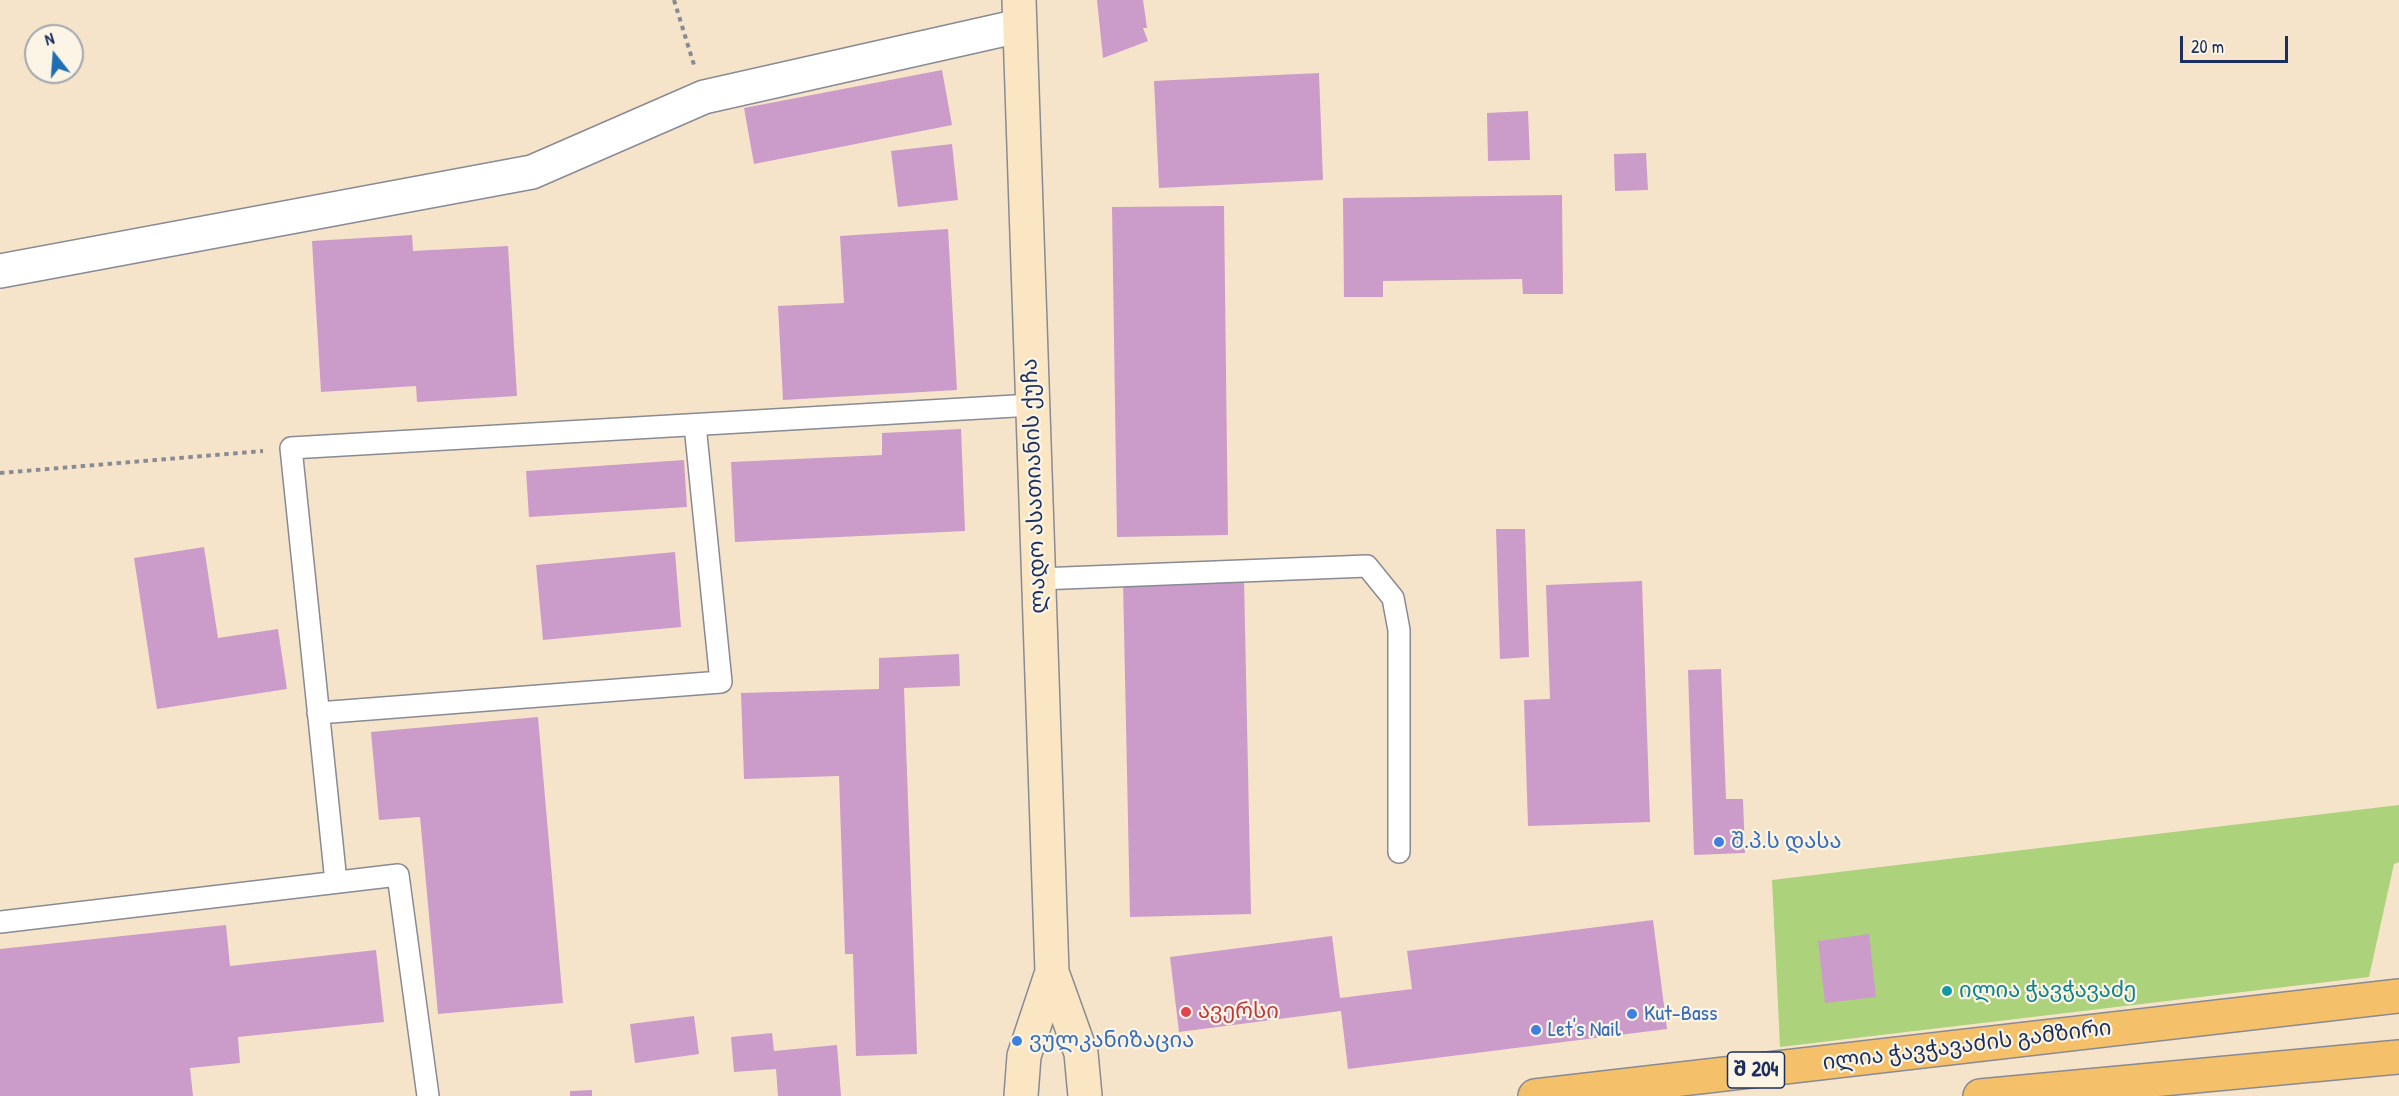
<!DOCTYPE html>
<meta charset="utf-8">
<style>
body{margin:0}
#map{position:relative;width:2399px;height:1096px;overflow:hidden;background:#f6e4ca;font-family:"Patrick Hand",sans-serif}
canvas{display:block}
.north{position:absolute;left:24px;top:24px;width:60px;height:60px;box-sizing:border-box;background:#fcf5e5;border:2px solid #a2a6af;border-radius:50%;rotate:343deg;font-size:16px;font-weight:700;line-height:24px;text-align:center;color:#1b2f5e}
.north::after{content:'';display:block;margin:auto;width:21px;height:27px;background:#1f6fb2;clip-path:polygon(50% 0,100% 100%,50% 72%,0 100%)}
.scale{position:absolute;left:2180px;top:36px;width:108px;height:27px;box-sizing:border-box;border:3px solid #1b2f5e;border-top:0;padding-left:8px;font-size:18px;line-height:21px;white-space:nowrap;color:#1b2f5e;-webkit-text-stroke:4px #fcf5e5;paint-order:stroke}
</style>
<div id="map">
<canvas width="2399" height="1096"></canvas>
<div class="north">N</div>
<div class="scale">20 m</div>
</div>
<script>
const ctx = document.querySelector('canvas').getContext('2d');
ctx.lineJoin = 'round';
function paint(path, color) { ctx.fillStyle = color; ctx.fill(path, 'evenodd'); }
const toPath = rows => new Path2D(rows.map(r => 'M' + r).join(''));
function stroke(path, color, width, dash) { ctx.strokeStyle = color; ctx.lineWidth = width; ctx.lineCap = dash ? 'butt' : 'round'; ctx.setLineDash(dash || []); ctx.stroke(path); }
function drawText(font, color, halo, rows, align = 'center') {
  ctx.font = font + ' "Patrick Hand","Noto Sans Georgian",sans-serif'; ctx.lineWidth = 4.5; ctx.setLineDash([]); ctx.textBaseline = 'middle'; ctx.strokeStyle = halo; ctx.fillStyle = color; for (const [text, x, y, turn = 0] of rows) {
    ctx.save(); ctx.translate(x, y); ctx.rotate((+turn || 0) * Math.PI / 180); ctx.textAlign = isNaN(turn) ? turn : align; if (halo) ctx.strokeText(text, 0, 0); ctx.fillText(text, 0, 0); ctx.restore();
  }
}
const green = toPath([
 [2399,805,2399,862,2394,864,2369,977,1780,1047,1772,880]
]);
const building = toPath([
 [1097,0,1143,0,1147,28,1143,28,1148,41,1103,58],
 [942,70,952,125,754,164,744,108],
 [1319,73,1323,180,1159,188,1154,81],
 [1528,111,1530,160,1488,161,1487,113],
 [952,144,958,200,898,207,891,151],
 [1646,153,1648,190,1615,191,1614,154],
 [1562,195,1563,294,1523,294,1522,279,1383,281,1383,297,1344,297,1343,198],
 [1224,206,1228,535,1117,537,1112,207],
 [948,229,957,390,783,400,778,306,844,303,840,236],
 [412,235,413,251,508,246,517,396,417,402,416,386,321,392,312,241],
 [961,429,965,531,735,542,731,462,882,455,882,433],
 [684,460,687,507,529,517,526,471],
 [1496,529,1525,529,1529,657,1500,659],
 [204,547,218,638,278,629,287,689,157,709,134,558],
 [675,552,681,627,543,640,536,565],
 [1244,578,1251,914,1130,917,1123,581],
 [1642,581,1650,822,1528,826,1524,700,1550,699,1546,585],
 [959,654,960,686,904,688,917,1054,856,1056,853,954,845,954,839,776,744,779,741,693,879,689,879,658],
 [1721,669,1726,799,1743,799,1745,853,1694,855,1688,670],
 [538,717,563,1003,438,1014,420,817,379,820,371,732],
 [1653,920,1667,1029,1348,1069,1341,1011,1179,1032,1170,957,1332,936,1340,998,1412,989,1407,951],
 [226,925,230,966,376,950,384,1022,238,1037,240,1063,190,1068,193,1096,0,1096,0,949],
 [1869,934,1876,997,1825,1003,1818,941],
 [694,1016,699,1054,635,1063,630,1024],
 [772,1033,774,1051,837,1045,841,1096,778,1096,776,1069,734,1072,731,1037],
 [592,1090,592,1096,570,1096,570,1091]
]);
const path = toPath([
 [674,0,694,65],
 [0,473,263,451]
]);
const service = toPath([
 [1039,579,1367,566,1393,598,1399,630,1399,852],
 [318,713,721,682,695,425],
 [336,882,291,448,1032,405],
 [0,922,398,875,428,1096]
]);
const minor = toPath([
 [0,271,532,172,704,97,1019,26]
]);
const secondary = toPath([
 [1019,0,1052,972,1081,1053,1085,1096],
 [1021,1096,1024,1056,1052,972]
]);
const primary = toPath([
 [1535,1096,2399,996],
 [1980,1096,2399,1057]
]);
const markers = [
 [1719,842,6,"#3f7fe0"],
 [1947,991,6,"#0f9aa8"],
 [1186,1012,6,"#e0444e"],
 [1632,1014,6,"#3f7fe0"],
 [1536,1030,6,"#3f7fe0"],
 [1017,1041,6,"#3f7fe0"]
];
const shields = [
 [1756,1070,57]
];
const shieldNames = [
 ["შ 204",1756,1070]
];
const streetNames = [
 ["ლადო ასათიანის ქუჩა",1035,486,-92],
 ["ილია ჭავჭავაძის გამზირი",1967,1046,-7]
];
const shopNames = [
 ["შ.პ.ს დასა",1731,842],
 ["Kut-Bass",1644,1014],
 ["Let's Nail",1548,1030],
 ["ვულკანიზაცია",1029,1041]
];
const cultureNames = [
 ["ილია ჭავჭავაძე",1959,991]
];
const healthNames = [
 ["ავერსი",1198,1012]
];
paint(green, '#acd27c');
paint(building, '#cb9cca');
stroke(service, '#888a94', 24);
stroke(minor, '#888a94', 36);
stroke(secondary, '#888a94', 36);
stroke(primary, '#888a94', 36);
stroke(path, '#888a94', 4, [4.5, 4.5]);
stroke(service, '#fff', 21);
stroke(minor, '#fff', 33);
stroke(secondary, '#fbe6c3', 33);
stroke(primary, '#f4c16a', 33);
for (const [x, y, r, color] of markers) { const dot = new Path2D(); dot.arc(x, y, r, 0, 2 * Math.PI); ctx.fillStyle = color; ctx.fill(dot); stroke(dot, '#fcf5e5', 2); }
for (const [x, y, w] of shields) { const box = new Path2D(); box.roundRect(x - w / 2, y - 18, w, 36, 4.5); ctx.fillStyle = '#fcf5e5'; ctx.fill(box); stroke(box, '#1b2f5e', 1.5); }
drawText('bold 21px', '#1b2f5e', null, shieldNames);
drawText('22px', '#1b2f5e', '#fcf5e5', streetNames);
drawText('22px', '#366cbe', '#fcf5e5', shopNames, 'left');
drawText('22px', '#0d838f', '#fcf5e5', cultureNames, 'left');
drawText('22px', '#be3a42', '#fcf5e5', healthNames, 'left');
</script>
